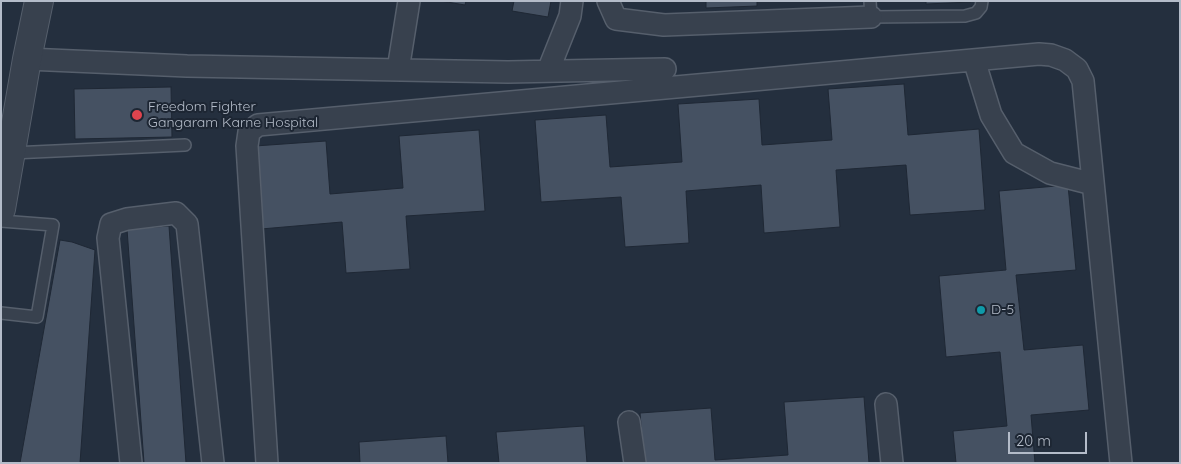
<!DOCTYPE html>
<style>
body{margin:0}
#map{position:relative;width:1181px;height:464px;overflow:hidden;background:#242f3e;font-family:Quicksand,sans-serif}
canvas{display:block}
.frame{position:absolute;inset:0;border:2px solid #b4bcc9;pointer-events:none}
.scale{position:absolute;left:1008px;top:432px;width:79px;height:22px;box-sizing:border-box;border:2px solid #b4bcc9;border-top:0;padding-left:6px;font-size:15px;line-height:18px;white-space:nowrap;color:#b4bcc9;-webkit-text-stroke:4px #1d2633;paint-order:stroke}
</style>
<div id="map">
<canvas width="1181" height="464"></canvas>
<div class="frame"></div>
<div class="scale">20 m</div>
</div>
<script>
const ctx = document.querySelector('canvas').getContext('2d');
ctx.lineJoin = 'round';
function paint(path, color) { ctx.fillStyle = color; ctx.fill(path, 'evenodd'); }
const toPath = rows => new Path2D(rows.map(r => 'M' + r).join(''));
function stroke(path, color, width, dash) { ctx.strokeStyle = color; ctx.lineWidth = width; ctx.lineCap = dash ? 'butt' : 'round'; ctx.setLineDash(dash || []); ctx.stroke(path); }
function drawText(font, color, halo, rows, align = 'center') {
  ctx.font = font + ' Quicksand,sans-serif'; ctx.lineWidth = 4; ctx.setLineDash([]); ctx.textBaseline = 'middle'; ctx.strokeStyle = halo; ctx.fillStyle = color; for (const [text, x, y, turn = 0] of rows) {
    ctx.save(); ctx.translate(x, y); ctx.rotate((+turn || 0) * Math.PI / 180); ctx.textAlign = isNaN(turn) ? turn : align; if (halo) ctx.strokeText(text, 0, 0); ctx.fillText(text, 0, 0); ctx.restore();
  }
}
const building = toPath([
 [441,1,466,1,465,5,441,1],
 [514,1,551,1,548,17,512,11,514,1],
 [706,1,757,1,757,6,706,8,706,1],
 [926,1,971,1,971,2,926,4,926,1],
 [904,84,908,135,979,129,985,210,910,215,906,165,836,170,840,227,764,233,761,185,686,191,689,243,625,247,621,197,541,202,535,120,606,115,610,167,682,162,678,104,759,99,762,145,832,140,828,89,904,84],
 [171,87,172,137,75,139,74,89,171,87],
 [479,130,485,211,406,216,410,269,346,273,342,222,261,229,255,146,326,141,330,194,403,188,399,136,479,130],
 [1068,185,1076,270,1016,275,1024,350,1083,345,1089,410,1031,415,1035,463,956,463,953,431,1007,426,1000,352,946,357,939,276,1006,270,999,191,1068,185],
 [169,226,186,463,144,463,127,229,169,226],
 [60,240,72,242,95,250,80,463,20,463,60,240],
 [864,397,869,463,644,463,640,413,711,408,715,460,788,455,784,402,864,397],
 [584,426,587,463,499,463,496,432,584,426],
 [446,436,448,463,360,463,359,442,446,436]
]);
const service = toPath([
 [870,1,871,17,965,16,976,13,981,7,982,1],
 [12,153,185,145],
 [1,221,53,225,37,317,1,313]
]);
const minor = toPath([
 [608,1,616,19,664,25,871,17],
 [27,59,187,66,508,72,665,69],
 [974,60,991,115,1014,153,1050,173,1093,184],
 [398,70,409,1],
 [548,71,570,16,572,1],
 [886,404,892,463],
 [629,422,635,463],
 [131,463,108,238,111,224,127,219,176,213,187,224,213,463],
 [267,463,247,146,249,132,258,125,1039,54,1051,55,1065,60,1077,69,1083,81,1121,463]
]);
const tertiary = toPath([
 [1,209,27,59,39,1]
]);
const markers = [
 [137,115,6,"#e0444e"],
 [981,310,5,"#0f9aa8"]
];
const poiNames = [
 ["Freedom Fighter",148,107],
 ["Gangaram Karne Hospital",148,123],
 ["D-5",991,310]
];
paint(building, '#455162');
stroke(building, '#1f2835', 1);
stroke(service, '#565f6c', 14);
stroke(minor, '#565f6c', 24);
stroke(tertiary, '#565f6c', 30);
stroke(service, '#38414e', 11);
stroke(minor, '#38414e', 21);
stroke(tertiary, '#38414e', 28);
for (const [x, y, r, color] of markers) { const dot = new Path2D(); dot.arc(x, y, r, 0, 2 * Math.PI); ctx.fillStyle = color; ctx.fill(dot); stroke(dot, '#1d2633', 2); }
drawText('14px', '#b4bcc9', '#1d2633', poiNames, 'left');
</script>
